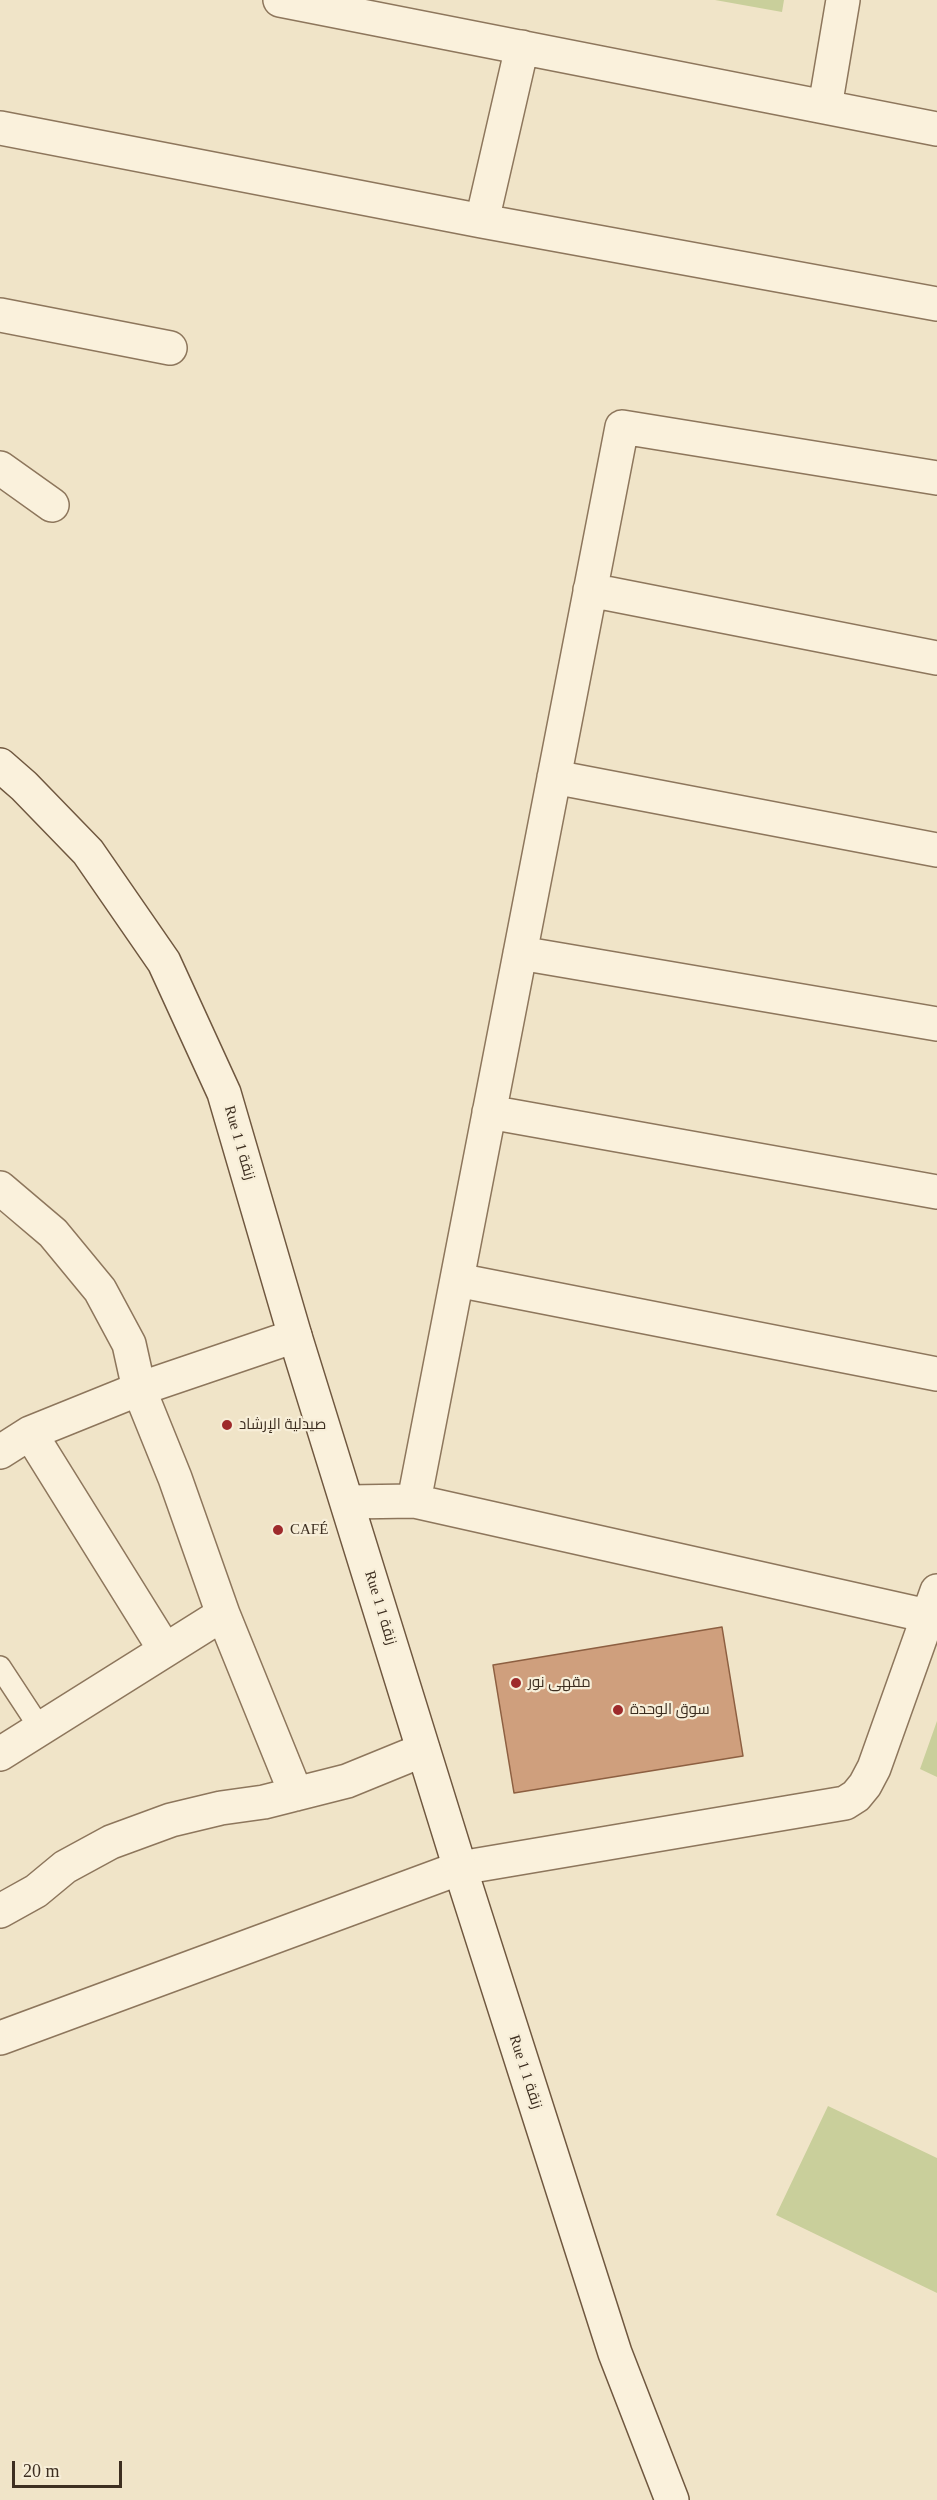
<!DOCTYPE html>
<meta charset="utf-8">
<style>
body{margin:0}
#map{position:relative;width:937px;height:2500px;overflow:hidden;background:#f0e4c8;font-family:"Times New Roman",serif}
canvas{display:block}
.scale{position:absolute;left:12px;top:2461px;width:110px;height:27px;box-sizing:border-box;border:3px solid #3d2e20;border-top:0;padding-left:8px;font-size:18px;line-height:21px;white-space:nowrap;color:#3d2e20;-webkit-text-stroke:4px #f7eed8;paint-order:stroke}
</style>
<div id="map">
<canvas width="937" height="2500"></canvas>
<div class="scale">20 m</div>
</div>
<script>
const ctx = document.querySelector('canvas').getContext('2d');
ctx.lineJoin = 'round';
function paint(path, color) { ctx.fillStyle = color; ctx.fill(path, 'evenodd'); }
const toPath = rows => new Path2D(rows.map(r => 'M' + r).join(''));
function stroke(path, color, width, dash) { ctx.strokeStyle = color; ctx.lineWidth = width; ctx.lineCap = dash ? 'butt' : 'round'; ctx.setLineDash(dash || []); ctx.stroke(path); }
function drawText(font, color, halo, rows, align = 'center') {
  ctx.font = font + ' "Times New Roman",Cairo,serif'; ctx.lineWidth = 4.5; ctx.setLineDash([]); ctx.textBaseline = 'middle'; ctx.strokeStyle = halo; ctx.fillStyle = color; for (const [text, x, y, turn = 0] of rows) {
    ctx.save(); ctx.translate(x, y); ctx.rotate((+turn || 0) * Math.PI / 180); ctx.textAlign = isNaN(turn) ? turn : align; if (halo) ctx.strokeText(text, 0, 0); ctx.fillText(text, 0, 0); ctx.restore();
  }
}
const green = toPath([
 [715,0,784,0,782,12],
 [937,1721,937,1777,920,1769],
 [828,2106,937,2158,937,2293,776,2215]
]);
const building = toPath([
 [722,1627,743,1756,514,1793,493,1665,722,1627]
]);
const lane = toPath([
 [0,1667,40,1728]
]);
const street = toPath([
 [280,0,937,129],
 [825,107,843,0],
 [0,128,482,221,937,304],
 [482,221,522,47],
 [0,315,170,348],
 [0,468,52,505],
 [590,590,937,658],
 [554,777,937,850],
 [520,953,937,1024],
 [489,1112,937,1192],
 [0,1188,53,1233,100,1290,129,1344,139,1389,295,1336],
 [457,1280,937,1374],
 [30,1433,165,1650],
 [0,1452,30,1433,139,1389,175,1478,223,1614],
 [414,1501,622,427,937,478],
 [348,1502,414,1501,928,1616],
 [0,1754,223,1614,296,1794],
 [0,1911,36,1891,65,1867,111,1842,171,1820,221,1808,264,1802,347,1781,423,1750],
 [0,2038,460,1868,845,1803,856,1796,865,1785,874,1768,937,1591]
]);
const secondary = toPath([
 [0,765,24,786,88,852,164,962,224,1093,295,1336,460,1868,615,2353,672,2500]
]);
const markers = [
 [227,1425,6,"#9e2a2b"],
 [278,1530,6,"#9e2a2b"],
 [516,1683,6,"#9e2a2b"],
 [618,1710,6,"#9e2a2b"]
];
const streetNames = [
 ["Rue 1 زنقة 1",239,1143,74],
 ["Rue 1 زنقة 1",380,1608,73],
 ["Rue 1 زنقة 1",525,2072,72]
];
const poiNames = [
 ["صيدلية الإرشاد",239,1425],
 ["CAFÉ",290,1530],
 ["مقهى نور",528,1683],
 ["سوق الوحدة",630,1710]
];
paint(green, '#c9cf9b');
paint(building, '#cf9f7d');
stroke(building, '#8d5f41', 1.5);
stroke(lane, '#8d765c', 24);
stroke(street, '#8d765c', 36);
stroke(secondary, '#6f573f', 36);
stroke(lane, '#faf1dc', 21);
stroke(street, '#faf1dc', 33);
stroke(secondary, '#faf1dc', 33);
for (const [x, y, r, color] of markers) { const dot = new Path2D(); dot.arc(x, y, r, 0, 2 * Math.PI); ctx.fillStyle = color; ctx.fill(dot); stroke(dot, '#f7eed8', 2); }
drawText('15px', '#3d2e20', '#f7eed8', streetNames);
drawText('15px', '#3d2e20', '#f7eed8', poiNames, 'left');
</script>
